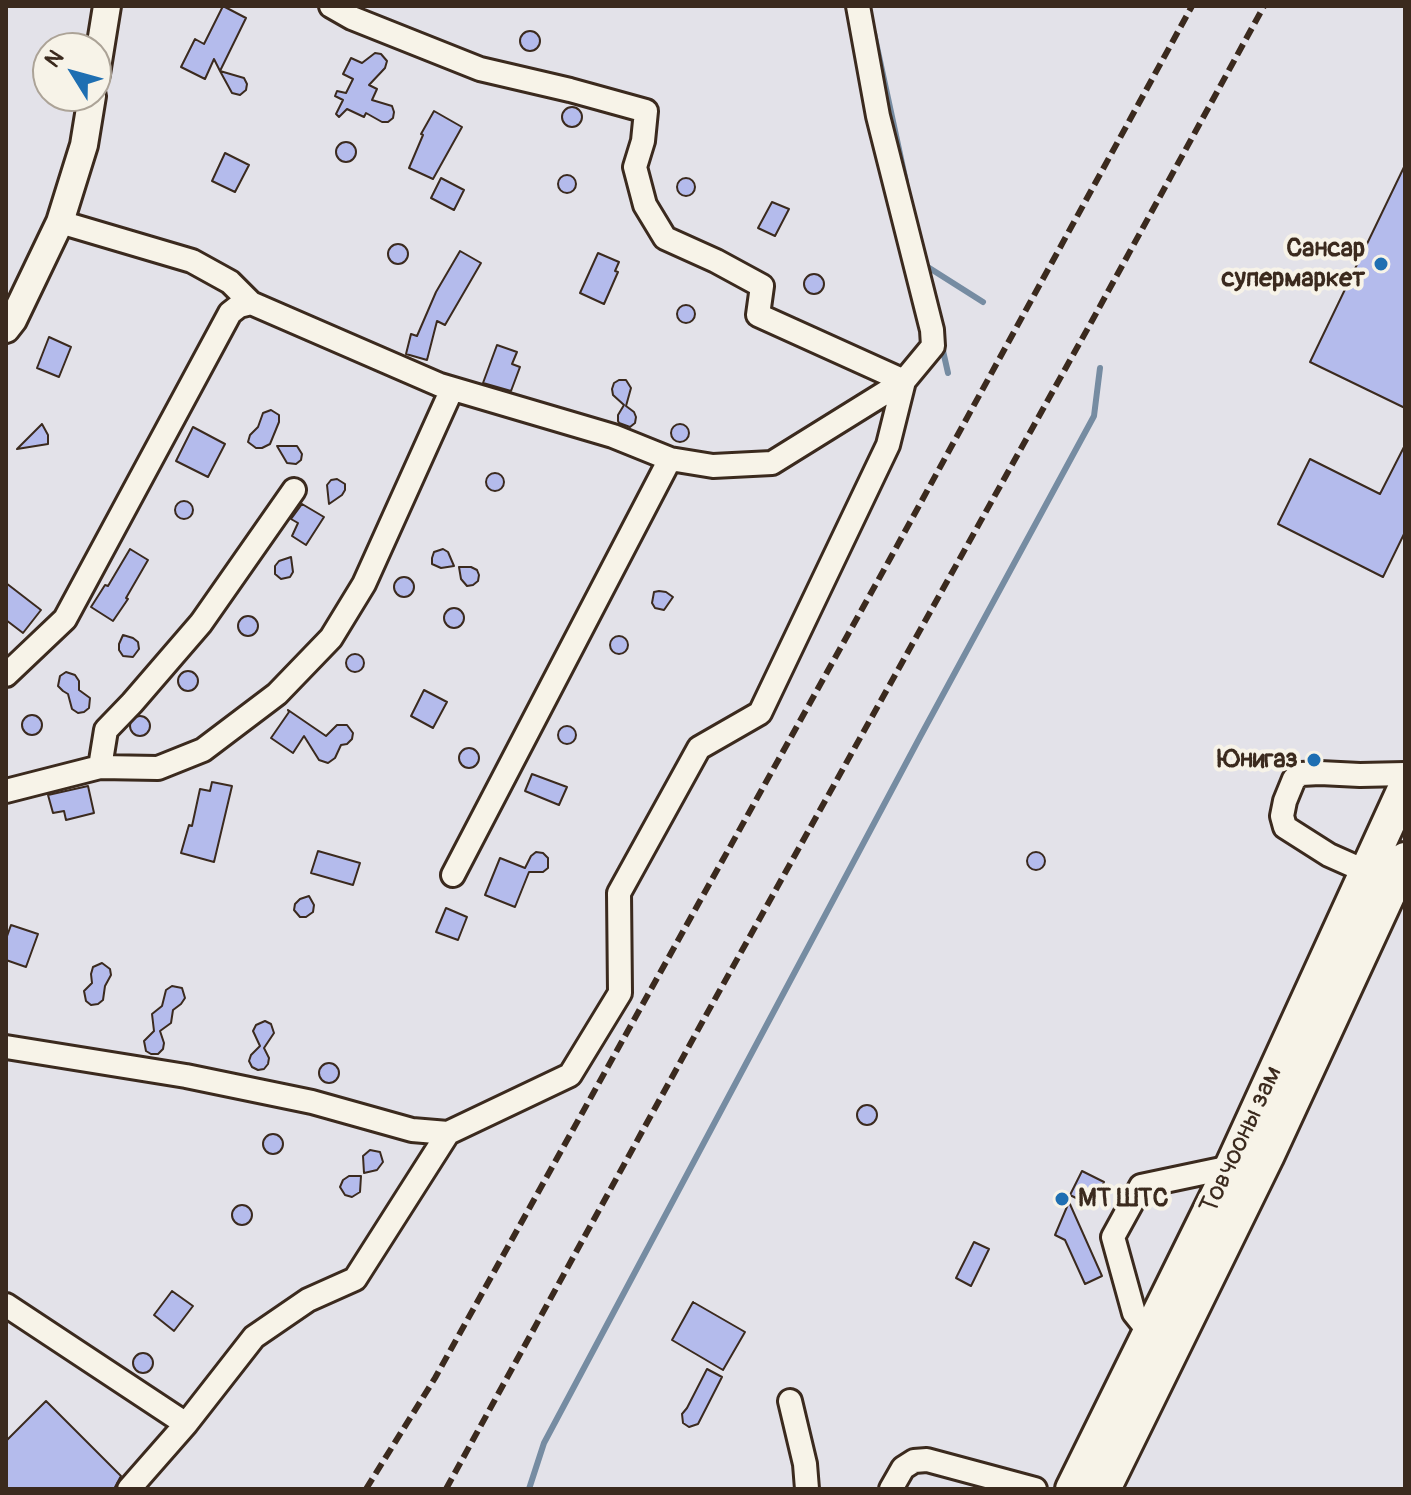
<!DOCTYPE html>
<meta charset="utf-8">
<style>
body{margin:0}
#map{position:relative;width:1411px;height:1495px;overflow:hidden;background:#e3e2e9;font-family:Pangolin,sans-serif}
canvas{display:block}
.frame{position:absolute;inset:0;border:8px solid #3b2a1e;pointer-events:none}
.north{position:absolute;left:32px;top:32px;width:80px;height:80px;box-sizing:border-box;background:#f7f3e8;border:2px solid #aca397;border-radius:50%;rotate:307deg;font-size:22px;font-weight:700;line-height:32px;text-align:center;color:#3b2a1e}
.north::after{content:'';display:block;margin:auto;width:28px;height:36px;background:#1f6fb2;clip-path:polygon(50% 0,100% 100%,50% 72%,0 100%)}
</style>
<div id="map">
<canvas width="1411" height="1495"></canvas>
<div class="frame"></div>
<div class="north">N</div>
</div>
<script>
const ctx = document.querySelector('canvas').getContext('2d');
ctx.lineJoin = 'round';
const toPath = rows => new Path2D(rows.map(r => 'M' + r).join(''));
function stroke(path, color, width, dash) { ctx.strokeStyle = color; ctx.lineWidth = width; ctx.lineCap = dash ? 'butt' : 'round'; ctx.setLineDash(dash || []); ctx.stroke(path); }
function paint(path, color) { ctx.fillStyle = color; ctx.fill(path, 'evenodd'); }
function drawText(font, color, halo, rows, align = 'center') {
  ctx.font = font + ' Pangolin,sans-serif'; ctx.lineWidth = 8; ctx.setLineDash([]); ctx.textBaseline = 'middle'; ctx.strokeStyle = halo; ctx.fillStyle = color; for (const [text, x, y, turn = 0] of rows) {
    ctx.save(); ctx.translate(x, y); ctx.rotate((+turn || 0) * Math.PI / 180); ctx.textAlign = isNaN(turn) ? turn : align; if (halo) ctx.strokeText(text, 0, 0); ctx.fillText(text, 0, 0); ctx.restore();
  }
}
const stream = toPath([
 [874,33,906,182],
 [923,264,983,302],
 [941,342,948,373],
 [529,1489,544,1443,920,737,1094,416,1100,368]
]);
const building = toPath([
 [223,6,246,18,220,71,214,59,205,79,181,67,195,39,204,44,223,6],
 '520 41a10 10 0 1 1 20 0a10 10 0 1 1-20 0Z',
 [375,53,381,54,387,61,385,68,369,85,377,89,372,100,392,106,394,112,393,118,388,122,382,122,366,113,364,117,347,109,339,117,336,114,343,100,335,96,337,91,346,93,353,79,343,74,351,58,362,63,375,53],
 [220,71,244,78,247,84,246,90,240,95,232,93,220,71],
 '562 117a10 10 0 1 1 20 0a10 10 0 1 1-20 0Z',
 [434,111,462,127,433,179,409,168,423,135,421,134,434,111],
 '336 152a10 10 0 1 1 20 0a10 10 0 1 1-20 0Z',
 [225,153,249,165,235,192,212,181,225,153],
 [1405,165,1405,408,1310,362,1405,165],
 '558 184a9 9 0 1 1 18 0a9 9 0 1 1-18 0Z',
 '677 187a9 9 0 1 1 18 0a9 9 0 1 1-18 0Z',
 [441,178,464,190,454,210,431,198,441,178],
 [772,202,789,209,775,236,758,228,772,202],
 '388 254a10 10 0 1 1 20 0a10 10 0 1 1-20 0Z',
 [460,251,481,263,445,325,437,321,427,360,406,354,411,334,417,336,436,292,460,251],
 [598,253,619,262,615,271,618,272,604,304,580,293,598,253],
 '804 284a10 10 0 1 1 20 0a10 10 0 1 1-20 0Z',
 '677 314a9 9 0 1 1 18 0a9 9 0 1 1-18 0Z',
 [49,337,71,347,59,377,37,368,49,337],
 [497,345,517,352,512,364,520,367,511,391,483,383,497,345],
 [619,380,626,380,631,388,626,406,634,412,636,417,635,423,630,427,619,423,618,421,618,415,624,405,613,395,612,389,614,383,619,380],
 [271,410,279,415,279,422,270,444,262,448,256,448,248,442,250,435,258,427,263,413,271,410],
 '671 433a9 9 0 1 1 18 0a9 9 0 1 1-18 0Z',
 [42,424,48,435,48,444,17,449,42,424],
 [193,427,225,444,208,477,176,461,193,427],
 [1405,445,1405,532,1383,577,1278,524,1310,459,1380,494,1405,445],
 [277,446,297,446,302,454,301,460,296,464,287,463,277,446],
 '486 482a9 9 0 1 1 18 0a9 9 0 1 1-18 0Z',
 [337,479,345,484,345,490,342,495,329,504,327,485,331,480,337,479],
 '175 510a9 9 0 1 1 18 0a9 9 0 1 1-18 0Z',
 [302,504,324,517,306,545,292,536,298,523,291,519,302,504],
 [130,549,148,560,126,598,128,599,113,621,91,607,105,585,108,586,130,549],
 [443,549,448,552,454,566,441,568,432,564,432,558,434,552,443,549],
 [291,557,293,572,290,577,281,579,275,574,275,566,279,561,291,557],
 [459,567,471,567,477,570,479,575,478,581,473,585,467,586,461,579,459,567],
 '394 587a10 10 0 1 1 20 0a10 10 0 1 1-20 0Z',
 [6,583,41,610,23,633,6,620,6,583],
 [659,591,666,592,673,597,664,610,655,608,652,603,654,592,659,591],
 '444 618a10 10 0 1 1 20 0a10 10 0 1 1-20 0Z',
 '238 626a10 10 0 1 1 20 0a10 10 0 1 1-20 0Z',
 [123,635,133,638,138,642,139,649,133,657,123,656,119,650,119,644,123,635],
 '610 645a9 9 0 1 1 18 0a9 9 0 1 1-18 0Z',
 '346 663a9 9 0 1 1 18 0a9 9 0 1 1-18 0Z',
 '178 681a10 10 0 1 1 20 0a10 10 0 1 1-20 0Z',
 [66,672,75,675,79,681,79,690,90,698,89,708,84,712,78,713,72,709,68,694,63,691,58,686,60,676,66,672],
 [424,690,447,702,433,728,411,716,424,690],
 [288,710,326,736,337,725,347,725,353,733,352,739,347,744,341,745,335,758,328,763,319,760,304,736,293,753,271,738,289,712,288,710],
 '22 725a10 10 0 1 1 20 0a10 10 0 1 1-20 0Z',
 '130 726a10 10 0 1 1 20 0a10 10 0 1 1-20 0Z',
 '558 735a9 9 0 1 1 18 0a9 9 0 1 1-18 0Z',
 '459 758a10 10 0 1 1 20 0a10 10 0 1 1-20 0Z',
 [532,774,567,787,559,805,525,791,532,774],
 [212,782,232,786,214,862,181,853,189,825,192,826,200,789,210,791,212,782],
 [88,786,94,813,66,820,64,811,53,813,48,795,88,786],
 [318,851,360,863,353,885,311,873,318,851],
 '1027 861a9 9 0 1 1 18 0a9 9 0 1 1-18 0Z',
 [536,852,543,853,548,858,548,868,543,872,529,872,515,907,485,895,500,858,525,868,531,856,536,852],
 [309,896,314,905,313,912,306,917,300,917,294,910,295,904,300,899,309,896],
 [446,908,467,917,458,940,436,932,446,908],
 [11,925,38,934,26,967,6,960,6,939,11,925],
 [102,963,110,969,111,975,105,986,103,1000,98,1004,91,1005,86,1001,84,991,92,983,91,974,93,967,102,963],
 [172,986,182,988,185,998,181,1004,173,1010,171,1023,160,1031,164,1043,163,1049,158,1054,151,1054,146,1051,144,1041,154,1031,152,1014,162,1006,166,990,172,986],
 [265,1021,271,1024,274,1033,264,1048,269,1058,268,1064,264,1069,258,1070,252,1067,249,1061,251,1055,260,1046,253,1031,256,1025,265,1021],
 '319 1073a10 10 0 1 1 20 0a10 10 0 1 1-20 0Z',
 '857 1115a10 10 0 1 1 20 0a10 10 0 1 1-20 0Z',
 '263 1144a10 10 0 1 1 20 0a10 10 0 1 1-20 0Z',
 [370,1150,380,1152,383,1162,377,1170,364,1173,363,1156,370,1150],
 [1082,1171,1104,1182,1092,1206,1070,1195,1082,1171],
 [349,1176,361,1176,360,1192,352,1197,345,1195,340,1187,343,1180,349,1176],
 [1069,1202,1102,1276,1085,1284,1065,1240,1055,1235,1069,1202],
 '232 1215a10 10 0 1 1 20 0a10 10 0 1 1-20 0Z',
 [974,1242,989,1249,971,1286,956,1278,974,1242],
 [172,1291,193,1306,174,1331,154,1315,172,1291],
 [693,1302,745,1332,723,1370,672,1340,693,1302],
 '133 1363a10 10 0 1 1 20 0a10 10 0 1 1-20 0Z',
 [707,1369,722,1377,698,1424,689,1427,683,1423,682,1414,687,1408,707,1369],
 [46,1401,121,1476,114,1489,6,1489,6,1441,46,1401]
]);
const minor = toPath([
 [331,6,352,18,480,69,570,90,646,111,643,141,635,167,645,205,665,238,716,261,762,286,758,315,904,381],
 [60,222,192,261,230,282,251,303],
 [6,675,65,619,230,313,239,306,251,303,440,385,613,436,670,459,713,466,772,463,904,381,933,346,932,330,878,116,858,6],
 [100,767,106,730,132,703,201,623,294,490],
 [6,791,100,767,158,768,203,750,277,694,331,638,364,584,452,389],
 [1365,871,1329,855,1285,827,1282,816,1285,801,1294,779,1301,774,1320,773,1360,775,1405,774],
 [453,875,670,459],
 [6,1047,186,1076,312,1102,412,1130,448,1133,570,1075,620,993,619,893,699,748,760,713,888,445,904,381],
 [6,1305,186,1424],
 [1150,1333,1134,1313,1113,1237,1141,1186,1231,1167],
 [790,1401,805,1464,807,1489],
 [129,1489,186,1424,254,1337,308,1300,355,1279,448,1133],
 [891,1489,903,1468,914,1461,927,1460,1035,1489]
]);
const major = toPath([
 [96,74,107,6],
 [6,329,13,320,60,222,84,145,92,96]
]);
const highway = toPath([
 [1072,1489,1231,1167,1405,787],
 [1104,1489,1267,1157,1405,859]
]);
const rail = toPath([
 [366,1489,435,1378,891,557,1192,6],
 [446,1489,705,1017,1093,319,1264,6]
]);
const markers = [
 [1381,264,8,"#1f6fb2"],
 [1314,760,8,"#1f6fb2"],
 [1062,1199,8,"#1f6fb2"]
];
const poiNames = [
 ["Сансар",1365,249],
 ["супермаркет",1365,279],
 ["Юнигаз",1298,760],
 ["MT ШТС",1078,1199,"left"]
];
const streetNames = [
 ["Товчооны зам",1242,1140,-65]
];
stroke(stream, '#768ca2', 6);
paint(building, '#b4bbec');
stroke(building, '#3b2a1e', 2);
stroke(minor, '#3b2a1e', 28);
stroke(major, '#3b2a1e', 32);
stroke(highway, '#3b2a1e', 38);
stroke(minor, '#f7f3e8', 22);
stroke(major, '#f7f3e8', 26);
stroke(highway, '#f7f3e8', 32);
stroke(rail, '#3b2a1e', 6, [12, 6]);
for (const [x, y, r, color] of markers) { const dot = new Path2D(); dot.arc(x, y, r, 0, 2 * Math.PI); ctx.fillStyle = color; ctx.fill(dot); stroke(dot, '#f7f3e8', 3); }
drawText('bold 26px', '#3b2a1e', '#f7f3e8', poiNames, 'right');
drawText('26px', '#3b2a1e', '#f7f3e8', streetNames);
</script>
